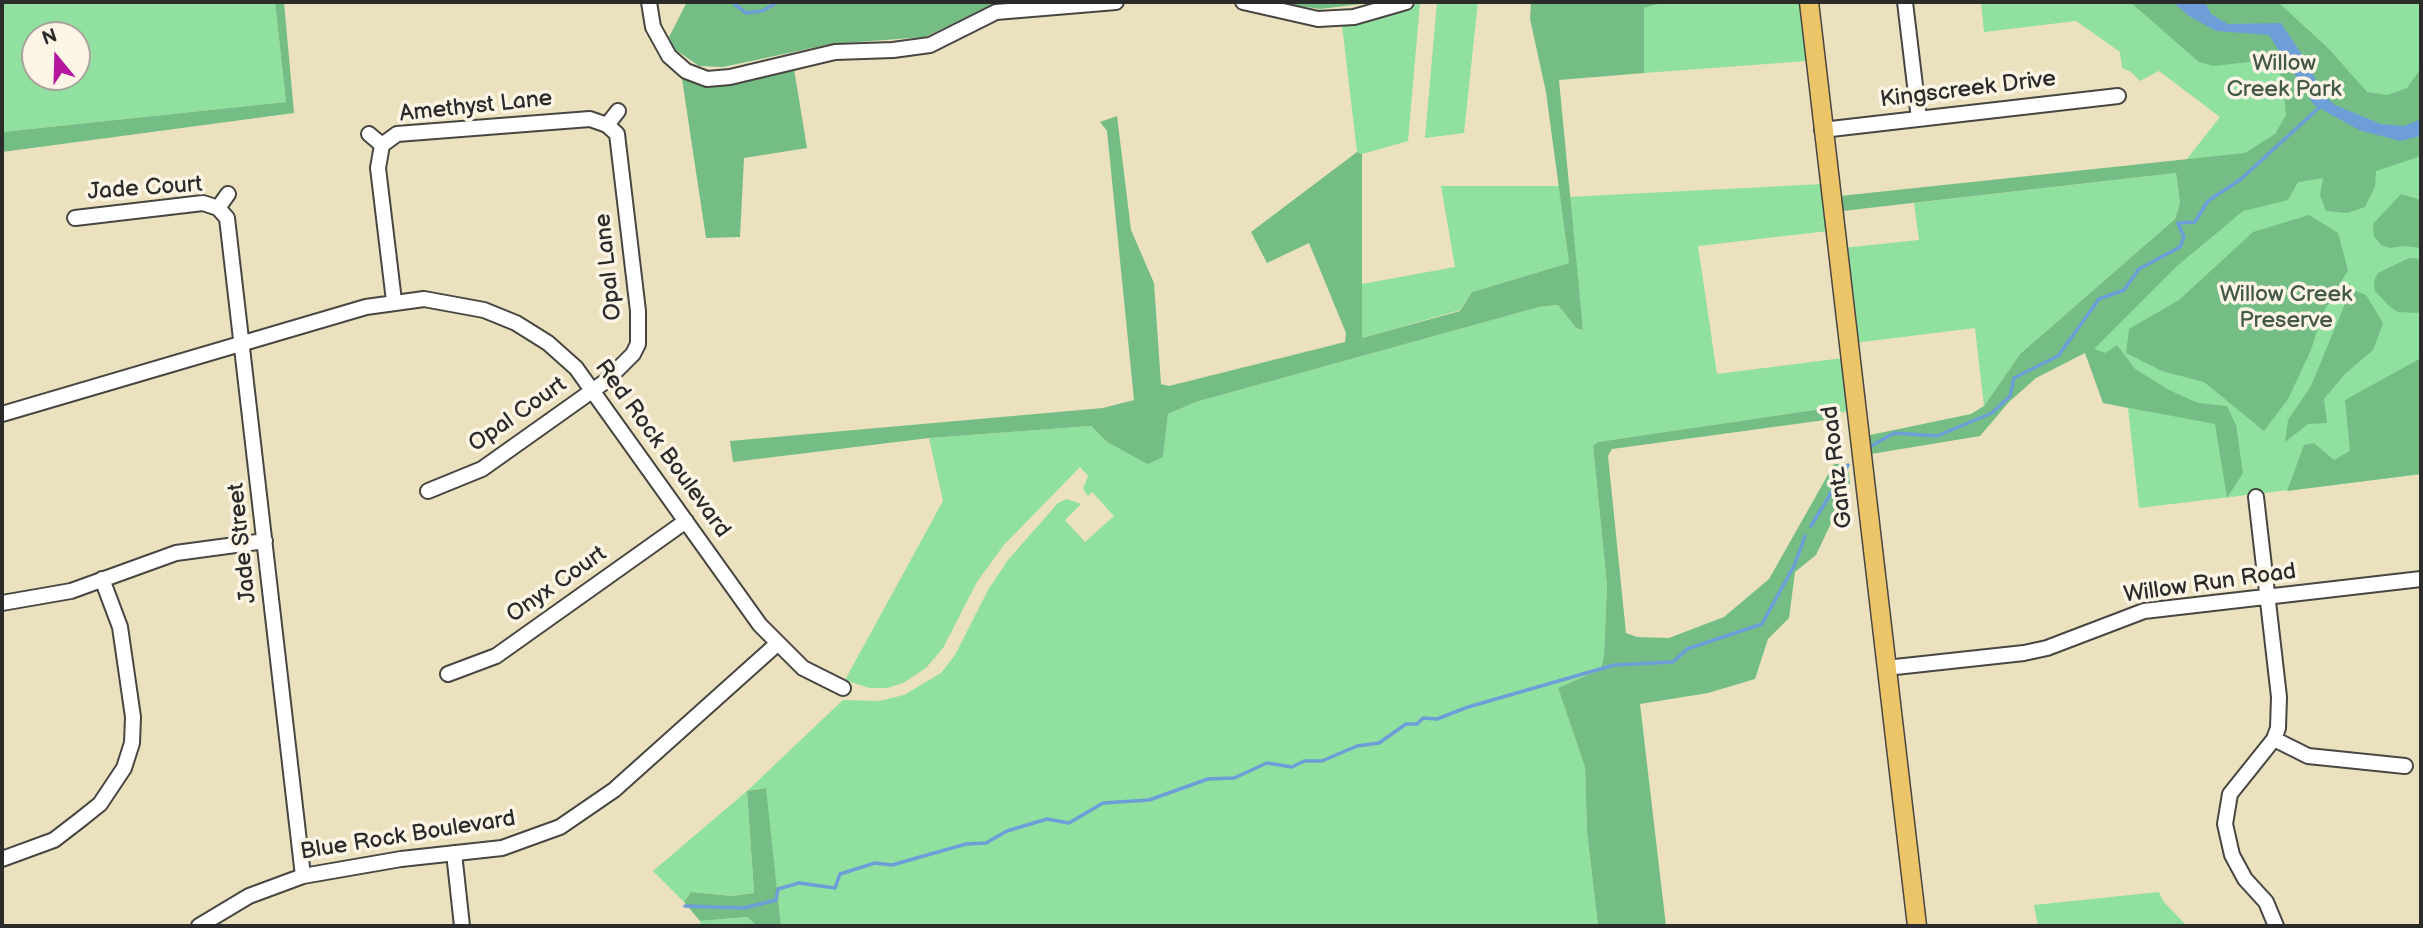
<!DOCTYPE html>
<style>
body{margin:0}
#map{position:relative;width:2423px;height:928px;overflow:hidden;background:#ebe1be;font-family:"Balsamiq Sans",sans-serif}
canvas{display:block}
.frame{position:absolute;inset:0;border:4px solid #2b2b2b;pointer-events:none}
.north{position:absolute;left:21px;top:21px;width:70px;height:70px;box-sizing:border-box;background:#fcf5e5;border:2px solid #a8a49b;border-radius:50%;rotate:341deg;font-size:19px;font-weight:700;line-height:28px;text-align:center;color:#2b2b2b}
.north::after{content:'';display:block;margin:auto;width:24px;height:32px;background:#b5179e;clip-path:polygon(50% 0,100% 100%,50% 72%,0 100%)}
</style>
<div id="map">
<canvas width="2423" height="928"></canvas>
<div class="frame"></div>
<div class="north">N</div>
</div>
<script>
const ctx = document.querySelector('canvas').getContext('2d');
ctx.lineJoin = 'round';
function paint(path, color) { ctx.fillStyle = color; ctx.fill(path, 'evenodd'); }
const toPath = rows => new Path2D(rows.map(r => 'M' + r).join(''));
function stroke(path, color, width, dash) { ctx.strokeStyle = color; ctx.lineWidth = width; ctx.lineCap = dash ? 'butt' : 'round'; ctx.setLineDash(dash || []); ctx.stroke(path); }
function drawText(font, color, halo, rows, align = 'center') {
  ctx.font = font + ' "Balsamiq Sans",sans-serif'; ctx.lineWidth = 7; ctx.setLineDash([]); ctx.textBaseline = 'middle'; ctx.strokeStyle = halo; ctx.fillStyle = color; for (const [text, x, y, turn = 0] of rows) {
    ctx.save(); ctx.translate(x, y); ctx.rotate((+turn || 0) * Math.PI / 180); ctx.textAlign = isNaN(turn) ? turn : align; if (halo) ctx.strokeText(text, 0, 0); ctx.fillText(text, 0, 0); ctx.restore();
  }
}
const green = toPath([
 [2,2,275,2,286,102,2,132],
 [35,35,77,35,77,77,35,77],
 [1437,2,1478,2,1464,133,1425,138],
 [1665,2,1801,2,1807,61,1644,73,1644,8],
 [1981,2,2421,2,2421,474,2139,508,2128,408,2103,403,2073,316,2186,218,2183,164,2220,117,2159,71,2140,81,2131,72,2122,68,2120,52,2076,21,1984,32],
 [1420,3,1408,141,1362,154,1357,152,1342,25],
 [2176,173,2180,203,2175,219,2020,354,1984,406,1975,328,1854,343,1843,248,1919,240,1914,203],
 [1823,184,1828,231,1698,246,1717,374,1843,358,1850,411,1832,414,1821,409,1599,442,1593,446,1607,586,1604,656,1601,669,1558,688,1585,767,1587,832,1598,926,781,926,765,788,747,791,754,893,732,896,691,892,684,902,653,871,747,791,843,700,879,701,904,695,941,673,955,655,988,590,1008,560,1058,503,1067,499,1081,504,1065,520,1085,542,1114,516,1092,492,1088,496,1083,489,1088,476,1080,467,1003,546,977,582,943,648,926,668,903,683,887,688,869,688,845,680,943,501,929,438,1091,426,1107,442,1163,457,1168,414,1196,402,1539,307,1558,305,1576,328,1583,330,1568,197],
 [1441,186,1559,186,1569,263,1472,292,1460,310,1362,338,1362,284,1455,267],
 [2159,892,2163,901,2187,926,2038,926,2034,905],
 [747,917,757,926,701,926,700,921]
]);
const forest = toPath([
 [275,2,284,2,294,113,2,152,2,132,286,102],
 [687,2,1025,2,987,7,925,37,831,44,723,67,699,66,673,48,669,37],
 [1274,2,1377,2,1320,9],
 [1531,2,1665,2,1644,8,1644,73,1559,80,1583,330,1576,328,1558,305,1539,307,1196,402,1168,414,1163,457,1148,464,1107,442,1091,426,929,438,733,462,730,441,1103,408,1134,400,1107,131,1100,122,1117,116,1131,230,1154,283,1161,384,1169,386,1345,342,1346,333,1309,243,1267,263,1251,232,1357,152,1362,154,1362,338,1460,311,1472,292,1569,263,1546,92,1530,19],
 [2130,2,2278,2,2329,49,2367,92,2387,95,2407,88,2421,68,2421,156,2376,171,2375,187,2365,207,2347,213,2326,211,2320,195,2323,178,2298,182,2288,200,2243,211,2177,266,2094,349,2105,353,2117,345,2135,369,2169,390,2198,403,2227,406,2236,425,2243,473,2227,498,2215,424,2103,403,2085,353,2036,378,2009,402,1980,436,1871,454,1870,435,1971,414,1984,406,2020,354,2175,219,2180,203,2176,173,1842,211,1840,196,2245,153,2275,134,2286,115,2283,81,2275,65,2258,61,2213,66,2199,62],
 [794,69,807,148,744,158,740,237,706,238,682,79,710,86],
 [2401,194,2421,200,2421,248,2404,246,2390,248,2381,245,2374,236,2373,224],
 [2309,215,2338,233,2348,270,2322,315,2311,350,2288,399,2264,431,2204,382,2162,371,2126,353,2129,329,2179,300,2253,232],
 [2409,258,2421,259,2421,309,2418,313,2398,312,2389,306,2375,291,2374,281,2378,273],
 [2351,289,2366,295,2383,323,2373,350,2344,375,2324,399,2327,423,2308,424,2285,442,2288,420,2311,386],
 [2421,358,2421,474,2287,491,2304,445,2314,443,2334,460,2350,451,2345,400],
 [1821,409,1832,414,1825,420,1612,449,1608,456,1626,633,1637,637,1669,638,1724,617,1769,579,1834,464,1847,464,1850,483,1816,555,1795,572,1789,618,1768,639,1755,679,1708,693,1640,704,1666,926,1598,926,1587,832,1585,767,1558,688,1601,669,1604,656,1607,586,1593,446,1598,442],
 [766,788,781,926,757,926,747,917,700,921,684,902,691,892,732,896,754,893,747,791]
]);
const water = toPath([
 [2173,2,2205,2,2211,14,2228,24,2281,23,2310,67,2321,93,2335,105,2381,124,2404,126,2421,119,2421,136,2400,141,2359,130,2314,105,2269,35,2216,31,2189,16]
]);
const stream = toPath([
 [732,2,746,13,762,11,778,2],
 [1871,446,1894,433,1937,436,1992,413,2010,396,2014,378,2058,356,2099,299,2124,290,2139,269,2180,247,2184,237,2178,223,2195,222,2208,201,2241,179,2322,105],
 [1811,526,1848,465],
 [685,906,744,908,776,900,778,889,799,883,835,888,840,874,875,863,892,865,966,844,986,843,1007,831,1047,819,1069,823,1103,803,1149,800,1208,779,1234,778,1267,763,1292,767,1304,761,1322,761,1357,746,1379,743,1406,724,1417,724,1423,718,1437,719,1468,707,1614,665,1673,662,1687,649,1762,624,1795,564,1805,536]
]);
const minor = toPath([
 [649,2,653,27,669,56,686,71,707,79,730,77,835,52,893,50,930,45,996,12,1116,2],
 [1243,2,1318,19,1354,17,1406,2],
 [1905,2,1919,119],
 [607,125,618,111],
 [1822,130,2118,96],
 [369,134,382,145],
 [218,208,228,194],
 [75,218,203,203,218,208,227,218,303,876],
 [394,301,378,168,382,145,397,134,590,119,607,125,617,134,638,311,638,344,633,354,606,381,482,469,428,491],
 [2,414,366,307,424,299,484,310,516,323,548,343,576,368,760,625,803,668,843,688],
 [2256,497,2279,697,2278,728,2274,739,2230,794,2225,824,2232,855,2245,879,2266,902,2276,926],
 [2,603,71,591,176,553,265,541],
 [1886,668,2024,653,2047,648,2144,611,2421,579],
 [448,674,496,656,686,521],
 [2274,739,2308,756,2405,766],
 [454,853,462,926],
 [2,859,54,840,80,820,100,804,124,768,132,743,133,717,120,627,102,579],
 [199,926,249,896,303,876,401,859,502,848,560,827,614,790,777,644]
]);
const major = toPath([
 [1809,2,1917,926]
]);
const parkNames = [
 ["Willow",2284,64],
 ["Creek Park",2284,90],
 ["Willow Creek",2286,295],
 ["Preserve",2286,321]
];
const streetNames = [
 ["Kingscreek Drive",1968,90,-7],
 ["Amethyst Lane",476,107,-6],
 ["Jade Court",145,189,-4],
 ["Opal Lane",609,267,-96],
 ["Opal Court",518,415,-35],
 ["Red Rock Boulevard",662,449,54],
 ["Gantz Road",1838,467,-97],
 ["Jade Street",243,543,-96],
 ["Willow Run Road",2210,584,-8],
 ["Onyx Court",557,585,-35],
 ["Blue Rock Boulevard",408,836,-9]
];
paint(green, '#90e0a0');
paint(forest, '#74be86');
paint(water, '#6d9ed7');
stroke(stream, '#6d9ed7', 3.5);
stroke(minor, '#484641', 18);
stroke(major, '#484641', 21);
stroke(minor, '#fff', 14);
stroke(major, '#edc569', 18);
drawText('23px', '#445848', '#fcf5e5', parkNames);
drawText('23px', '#2b2b2b', '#fcf5e5', streetNames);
</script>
